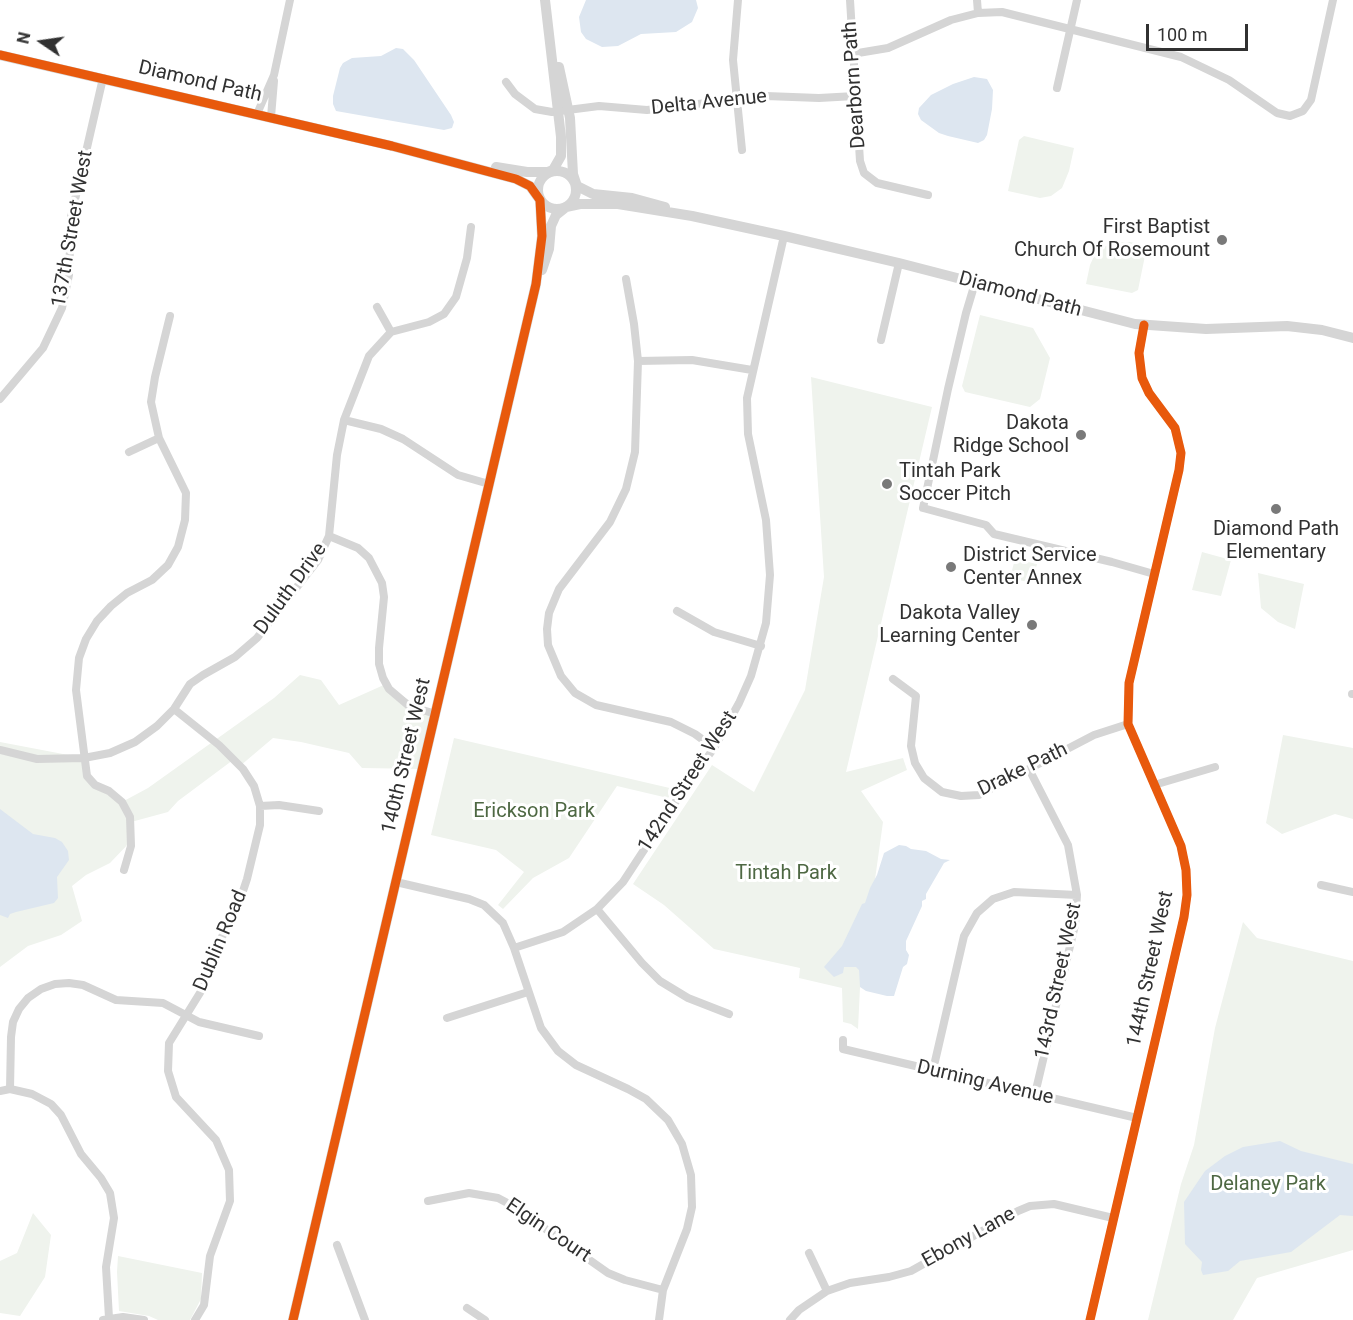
<!DOCTYPE html>
<style>
body{margin:0}
#map{position:relative;width:1353px;height:1320px;overflow:hidden;background:#fff;font-family:Roboto,sans-serif}
canvas{display:block}
.north{position:absolute;left:12px;top:12px;width:60px;height:60px;-webkit-text-stroke:4px #fff;paint-order:stroke;rotate:283deg;font-size:16px;font-weight:700;line-height:24px;text-align:center;color:#313131}
.north::after{content:'';display:block;margin:auto;width:21px;height:27px;background:#313131;clip-path:polygon(50% 0,100% 100%,50% 72%,0 100%)}
.scale{position:absolute;left:1146px;top:24px;width:102px;height:27px;box-sizing:border-box;border:3px solid #313131;border-top:0;padding-left:8px;font-size:18px;line-height:21px;white-space:nowrap;color:#313131;-webkit-text-stroke:4px #fff;paint-order:stroke}
</style>
<div id="map">
<canvas width="1353" height="1320"></canvas>
<div class="north">N</div>
<div class="scale">100 m</div>
</div>
<script>
const ctx = document.querySelector('canvas').getContext('2d');
ctx.lineJoin = 'round';
function paint(path, color) { ctx.fillStyle = color; ctx.fill(path, 'evenodd'); }
const toPath = rows => new Path2D(rows.map(r => 'M' + r).join(''));
function stroke(path, color, width, dash) { ctx.strokeStyle = color; ctx.lineWidth = width; ctx.lineCap = dash ? 'butt' : 'round'; ctx.setLineDash(dash || []); ctx.stroke(path); }
function drawText(font, color, halo, rows, align = 'center') {
  ctx.font = font + ' Roboto,sans-serif'; ctx.lineWidth = 6; ctx.setLineDash([]); ctx.textBaseline = 'middle'; ctx.strokeStyle = halo; ctx.fillStyle = color; for (const [text, x, y, turn = 0] of rows) {
    ctx.save(); ctx.translate(x, y); ctx.rotate((+turn || 0) * Math.PI / 180); ctx.textAlign = isNaN(turn) ? turn : align; if (halo) ctx.strokeText(text, 0, 0); ctx.fillText(text, 0, 0); ctx.restore();
  }
}
const green = toPath([
 [1024,136,1074,148,1069,171,1062,188,1051,196,1040,198,1008,191,1019,140],
 [1116,242,1130,242,1147,246,1138,290,1132,293,1086,284,1090,265,1095,254,1104,247],
 [980,315,1033,328,1050,358,1040,399,1030,407,965,392,962,386],
 [811,377,932,407,846,772,903,758,907,770,861,791,883,822,860,987,858,1029,851,1024,843,1022,842,988,799,978,800,968,714,949,664,905,633,884,712,765,754,792,805,690,824,577],
 [1202,552,1231,560,1221,596,1192,590],
 [1015,559,1037,564,1032,583,1010,578],
 [1258,573,1304,584,1295,629,1278,622,1261,608],
 [300,675,321,680,339,705,386,684,424,711,436,714,422,769,362,768,349,753,301,742,273,738,240,766,233,760,178,801,168,812,131,822,132,840,110,863,86,875,72,886,82,921,61,935,28,946,0,967,0,742,84,758,87,777,122,802,148,788,274,698],
 [1283,735,1353,748,1353,819,1335,814,1282,834,1266,823],
 [454,738,674,789,668,798,617,786,569,858,533,878,503,909,498,905,524,872,496,850,431,835],
 [1243,922,1257,938,1353,961,1353,1250,1257,1278,1233,1320,1148,1320,1181,1184,1194,1145,1215,1028],
 [33,1213,51,1235,45,1277,20,1316,0,1313,0,1261,17,1253],
 [118,1256,202,1273,201,1299,190,1320,158,1320,149,1316,119,1311,117,1272]
]);
const water = toPath([
 [586,0,696,0,698,8,692,22,676,32,641,34,618,46,602,47,586,39,581,32,579,17],
 [396,48,403,49,414,60,451,115,454,122,452,128,444,130,336,111,333,104,333,96,340,68,343,63,352,58,381,56],
 [974,77,987,79,993,90,992,109,987,135,984,140,978,143,948,136,939,133,921,120,918,114,919,108,931,95,953,84],
 [0,809,33,834,55,838,62,842,68,851,69,860,57,877,58,898,54,903,16,912,10,914,8,918,0,915],
 [899,845,906,846,911,849,926,851,941,859,950,860,944,863,926,894,926,899,922,901,922,906,906,941,906,950,909,955,907,964,903,967,894,996,887,996,866,991,860,987,859,970,856,967,844,967,843,973,834,977,824,967,842,946,862,904,865,903,870,888,877,875,884,853],
 [1280,1141,1301,1151,1353,1164,1353,1216,1340,1215,1291,1252,1240,1261,1228,1271,1203,1275,1201,1270,1202,1262,1185,1244,1184,1202,1205,1171,1225,1156,1243,1147]
]);
const minor = toPath([
 [738,0,733,60,742,150],
 [850,0,860,161,864,173,877,183,928,195],
 [977,0,978,13],
 [852,54,888,48,951,20,978,13,1002,12,1181,57,1229,80,1277,113,1290,116,1303,111,1311,100,1333,0],
 [506,82,515,94,535,109,552,112,599,106,647,110,766,96,819,98,855,96],
 [1057,88,1077,0],
 [257,114,274,75,290,0],
 [271,117,274,81],
 [626,279,634,324,638,361,635,452,626,489,610,522,559,589,549,613,547,629,548,645,561,676,575,693,596,705,671,722,695,734,714,748],
 [975,283,966,313,948,389,923,508,986,525,994,534,1112,562,1154,574],
 [377,307,391,332],
 [881,340,899,263],
 [638,361,692,360,752,370],
 [0,399,43,348,62,308,69,275,71,217,103,78],
 [344,420,381,429,403,439,458,475,489,484],
 [129,452,159,438],
 [329,536,358,548,369,558,382,583,384,597,379,648,379,664,383,678,389,689,409,706,436,714],
 [677,611,714,632,761,646],
 [893,679,916,696,911,746,915,763,924,778,942,792,961,796,979,795,1094,735,1128,724],
 [1352,694,1353,694],
 [174,709,219,745,243,769,254,786,260,806,260,825,247,879,237,909,217,946,203,988,169,1043,168,1071,176,1097,216,1140,229,1170,230,1201,210,1256,204,1305,195,1320],
 [0,750,37,759,84,758,110,753,135,742,157,726,174,709,190,684,203,675,235,657,257,638,318,560,329,536,337,455,344,420,369,356,391,332,429,322,444,314,456,297,467,258,471,227],
 [1029,769,1068,845,1077,895,1075,925,1035,1094],
 [1154,785,1215,767],
 [260,806,279,805,319,811],
 [124,870,131,846,130,817,122,802,109,791,95,785,87,776,76,690,79,658,86,639,97,621,111,606,127,593,152,580,168,565,178,547,185,520,186,493,159,438,151,402,155,377,170,316],
 [396,882,469,899,484,905,503,923,514,948,541,1028,558,1051,576,1065,628,1089,646,1099,668,1120,682,1144,691,1175,692,1207,687,1229,663,1290,659,1320],
 [1321,885,1353,892],
 [597,909,642,963,660,981,688,998,729,1014],
 [514,948,563,932,597,909,623,882,680,795,714,748,739,703,751,676,766,623,770,575,766,520,748,434,747,398,784,236],
 [447,1018,528,992],
 [843,1040,843,1049,1137,1118],
 [933,1070,964,936,977,913,993,899,1014,892,1077,895],
 [10,1089,11,1037,13,1022,19,1009,28,998,41,989,55,984,69,983,83,985,116,1000,163,1003,199,1022,259,1036],
 [0,1091,10,1089,32,1094,51,1104,61,1115,81,1154,101,1178,110,1193,114,1218,106,1267,109,1318],
 [428,1201,469,1193,498,1198,513,1206,608,1273,625,1280,663,1290],
 [337,1245,365,1320],
 [809,1253,827,1291],
 [467,1308,485,1320],
 [103,1320,123,1317,144,1320],
 [790,1320,799,1310,827,1291,850,1283,889,1277,911,1271,1018,1211,1030,1206,1054,1204,1113,1218],
 [1090,1320,1184,917,1187,895,1186,870,1181,846,1128,724,1129,683,1179,470,1181,453,1175,428,1149,393,1142,378,1139,353,1144,325]
]);
const tertiary = toPath([
 [0,55,392,146,516,179,530,186,540,200,542,236,536,284,293,1320],
 [559,67,570,118,573,174,577,186,593,194,632,198,665,207],
 [496,167,527,172,548,172,553,170,561,156,561,137,545,0],
 '538 190a19 19 0 1 1 38 0a19 19 0 1 1-38 0Z',
 [542,270,549,249,551,226,556,215,566,207,580,204,618,204,692,216,784,236,899,263,1135,324,1206,329,1287,326,1322,330,1353,338]
]);
const cycleway = toPath([
 [0,55,392,146,516,179,530,186,540,200,542,236,536,284,293,1320],
 [1090,1320,1184,917,1187,895,1186,870,1181,846,1128,724,1129,683,1179,470,1181,453,1175,428,1149,393,1142,378,1139,353,1144,325]
]);
const markers = [
 [1222,240,6,"#797979"],
 [1081,435,6,"#797979"],
 [887,484,6,"#797979"],
 [1276,509,6,"#797979"],
 [951,567,6,"#797979"],
 [1032,625,6,"#797979"]
];
const streetNames = [
 ["Diamond Path",200,82,13],
 ["Dearborn Path",855,85,-94],
 ["Delta Avenue",709,103,-6],
 ["137th Street West",73,229,-80],
 ["Diamond Path",1020,295,15],
 ["Duluth Drive",291,589,-54],
 ["140th Street West",407,756,-77],
 ["Drake Path",1023,770,-26],
 ["142nd Street West",688,782,-57],
 ["Dublin Road",221,941,-67],
 ["144th Street West",1151,969,-78],
 ["143rd Street West",1059,981,-78],
 ["Durning Avenue",985,1083,13],
 ["Elgin Court",548,1231,34],
 ["Ebony Lane",969,1238,-29]
];
const poiNames = [
 ["First Baptist",1210,228],
 ["Church Of Rosemount",1210,251],
 ["Dakota",1069,424],
 ["Ridge School",1069,447],
 ["Tintah Park",899,472,"left"],
 ["Soccer Pitch",899,495,"left"],
 ["Diamond Path",1276,530,"center"],
 ["Elementary",1276,553,"center"],
 ["District Service",963,556,"left"],
 ["Center Annex",963,579,"left"],
 ["Dakota Valley",1020,614],
 ["Learning Center",1020,637]
];
const parkNames = [
 ["Erickson Park",534,812],
 ["Tintah Park",786,874],
 ["Delaney Park",1268,1185]
];
paint(green, '#eff3ed');
paint(water, '#dde6f0');
stroke(minor, '#d5d5d5', 8);
stroke(tertiary, '#d5d5d5', 10);
stroke(cycleway, '#e8590c', 9);
for (const [x, y, r, color] of markers) { const dot = new Path2D(); dot.arc(x, y, r, 0, 2 * Math.PI); ctx.fillStyle = color; ctx.fill(dot); stroke(dot, '#fff', 2); }
drawText('20px', '#313131', '#fff', streetNames);
drawText('20px', '#313131', '#fff', poiNames, 'right');
drawText('20px', '#4e6843', '#fff', parkNames);
</script>
